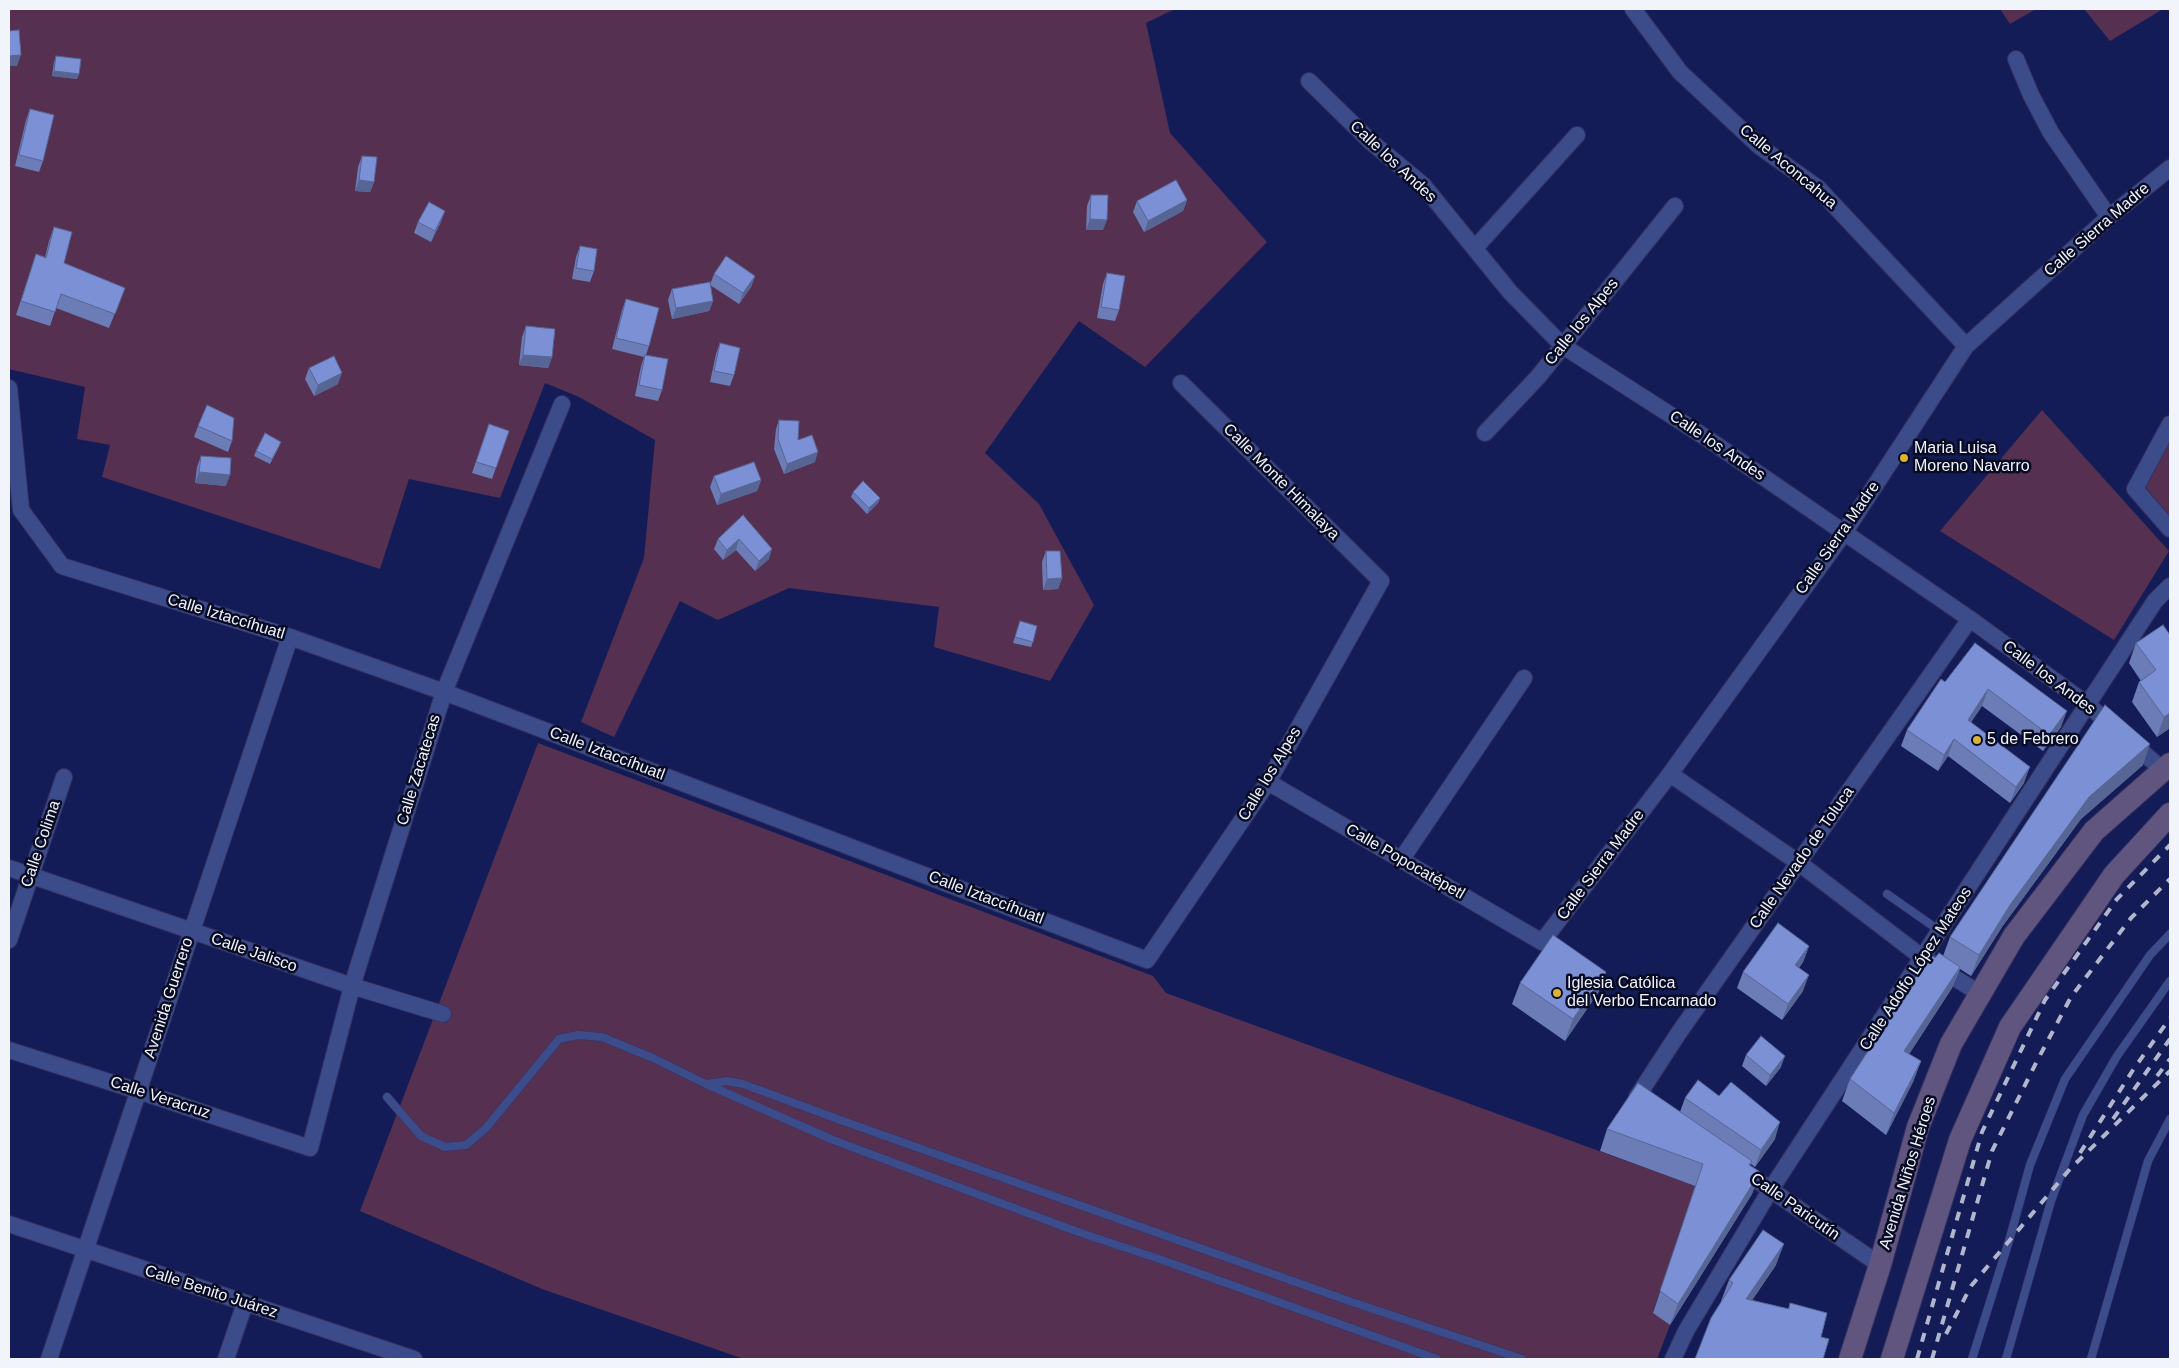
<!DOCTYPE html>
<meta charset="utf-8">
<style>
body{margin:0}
#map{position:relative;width:2179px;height:1368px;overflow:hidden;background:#141c57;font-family:Arial,sans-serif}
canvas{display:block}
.frame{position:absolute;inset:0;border:10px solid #f1f4fb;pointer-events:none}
</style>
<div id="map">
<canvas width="2179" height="1368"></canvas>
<div class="frame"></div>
</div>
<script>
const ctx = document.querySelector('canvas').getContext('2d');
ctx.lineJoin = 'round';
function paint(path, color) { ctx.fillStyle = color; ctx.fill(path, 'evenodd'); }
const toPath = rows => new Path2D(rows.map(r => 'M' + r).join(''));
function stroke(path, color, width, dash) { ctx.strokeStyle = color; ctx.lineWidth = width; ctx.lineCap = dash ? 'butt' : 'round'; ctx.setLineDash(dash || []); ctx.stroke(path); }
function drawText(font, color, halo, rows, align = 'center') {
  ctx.font = font + ' Arial,sans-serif'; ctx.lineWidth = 5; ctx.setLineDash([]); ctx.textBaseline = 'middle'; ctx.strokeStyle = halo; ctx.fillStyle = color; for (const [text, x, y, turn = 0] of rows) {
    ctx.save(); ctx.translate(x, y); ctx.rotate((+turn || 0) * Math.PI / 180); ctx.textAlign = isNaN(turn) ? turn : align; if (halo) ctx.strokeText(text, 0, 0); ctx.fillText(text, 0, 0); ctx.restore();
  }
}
const green = toPath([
 [9,9,1175,9,1146,23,1170,133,1267,242,1145,367,1079,321,985,453,1039,504,1094,605,1050,681,934,647,939,607,789,588,718,620,680,601,614,737,581,722,644,558,655,440,579,397,545,383,500,498,409,479,380,569,102,477,110,445,77,439,85,387,9,369],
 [2000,9,2036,9,2010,24],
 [2084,9,2163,9,2110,41],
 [2042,410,2169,551,2114,640,1940,531],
 [2170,436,2170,516,2143,487],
 [538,743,1153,976,1166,993,1695,1186,1653,1312,1670,1325,1657,1359,744,1359,542,1289,360,1211]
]);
const lane = toPath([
 [1887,894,1940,931],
 [707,1084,727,1081,743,1084,843,1121,1349,1301,1522,1359],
 [387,1097,421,1136,445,1147,466,1145,486,1128,559,1039,578,1035,602,1037,653,1058,706,1084,833,1140,1078,1232,1165,1261,1437,1359],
 [1972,1359,2009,1241,2030,1165,2065,1079,2150,955,2170,934],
 [2006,1359,2051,1201,2083,1115,2117,1056,2170,981],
 [2091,1359,2148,1161,2170,1119]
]);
const street = toPath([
 [1633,9,1680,72,1759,146,1818,188,1966,346],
 [2016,59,2031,95,2051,133,2109,217],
 [1309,81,1370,141,1423,185,1510,292,1563,346,1708,439,1970,619,2088,705,2163,770],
 [1475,248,1577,135],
 [9,388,21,510,62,566,290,637,444,692,1147,960,1268,782,1381,581,1181,383],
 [2170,424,2135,489,2170,529],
 [1485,433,1538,377,1675,206],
 [1670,774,1799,863,1923,958,1982,995],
 [1268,782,1542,942,1670,774,1844,533,1966,346,2109,217,2170,168],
 [1401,860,1524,678],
 [9,868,352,986,443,1014],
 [9,940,64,777],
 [9,1050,138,1091,310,1148,352,986,444,692,562,404],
 [1645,1103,1637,1097,1678,1034,1970,619],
 [1739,1168,1880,1265],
 [9,1224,414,1359],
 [49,1359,290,637],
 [226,1359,245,1303],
 [1673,1359,1686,1331,1771,1189,2155,601,2170,586]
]);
const secondary = toPath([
 [1850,1359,1880,1265,1918,1127,1951,1044,2014,936,2094,831,2170,764],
 [1892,1359,1960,1140,2010,1027,2114,875,2170,814]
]);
const rail = toPath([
 [2157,1076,2170,1059],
 [2113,1119,2170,1039],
 [2080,1153,2133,1070,2170,1018],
 [1946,1334,1971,1286,2070,1169,2170,1071],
 [1917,1359,1982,1132,2045,1000,2117,899,2170,845],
 [1932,1359,1992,1151,2037,1061,2071,997,2131,918,2170,879]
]);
const wall = toPath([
 [56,56,79,74,77,79,52,76,54,62],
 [30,109,43,161,39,172,15,166,26,120],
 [362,156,374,182,370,192,355,191,358,167],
 [1091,195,1103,230,1086,230,1087,206],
 [1187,200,1183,211,1144,232,1133,212,1137,201],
 [418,222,441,222,431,242,414,233],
 [54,227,64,263,125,288,109,328,56,308,50,326,16,315,36,254,45,257,49,241],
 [580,246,594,271,590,282,572,279,576,257],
 [1107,273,1119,310,1115,321,1097,318,1103,284],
 [714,274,755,276,751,287,739,304,710,285],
 [672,289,713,301,709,311,672,319,668,300],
 [626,299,649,346,646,355,662,390,658,401,635,396,641,366,644,357,612,349,622,310],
 [526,326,552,357,548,368,519,365,522,337],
 [720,343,734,375,730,386,710,382,716,354],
 [309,368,338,384,314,396,305,379],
 [779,420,815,462,784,474,774,449,776,429],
 [489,424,509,431,492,479,472,473],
 [198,426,232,441,228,452,194,437],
 [279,447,270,464,254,456,256,451],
 [201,456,226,486,195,483,197,467],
 [714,476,761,480,757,491,717,505,710,487],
 [853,492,880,498,878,503,867,514,851,497],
 [743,515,769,559,755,571,736,550,723,560,714,549,718,539],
 [1046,551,1062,578,1058,589,1043,590,1042,562],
 [1020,621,1033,642,1031,647,1013,643],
 [2163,625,2170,728,2157,737,2132,702,2139,682,2141,681,2129,663,2136,643],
 [1975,643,2061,727,2043,751,1982,706,1971,722,2024,783,2010,803,1948,756,1938,771,1901,746,1907,730,1945,682],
 [2105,705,2143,765,2081,819,2002,927,1971,976,1960,969,1952,988,1909,1054,1921,1061,1913,1082,1886,1135,1842,1101,1850,1079,1935,958,1943,956,1950,937],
 [1809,946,1803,962,1799,968,1803,991,1782,1020,1737,988,1743,972],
 [1606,972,1598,993,1565,1041,1512,1004,1520,983],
 [1746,1055,1781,1067,1766,1086,1742,1066],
 [1685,1098,1775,1139,1755,1167,1751,1164,1750,1165,1760,1172,1752,1194,1670,1325,1653,1313,1695,1186,1600,1151,1607,1129,1680,1112],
 [1776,1265,1752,1300,1788,1309,1790,1303,1821,1337,1823,1359,1721,1301,1729,1280]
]);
const shadedWall = toPath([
 [21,55,17,66,9,66,9,56],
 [54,71,79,74,77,79,52,76],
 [359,180,374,182,370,192,355,191],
 [1187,200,1183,211,1144,232,1148,221],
 [445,211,441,222,431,242,435,231],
 [1090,219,1107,220,1103,230,1086,230],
 [755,276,751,287,739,304,743,293],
 [713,301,709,311,672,319,676,308],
 [523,355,552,357,548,368,519,365],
 [342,373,338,384,314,396,318,385],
 [281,442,279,447,270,464,272,459],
 [818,452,815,462,784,474,787,464],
 [199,472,230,475,226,486,195,483],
 [761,480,757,491,717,505,721,494],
 [880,498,878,503,867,514,869,508],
 [739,539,736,550,723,560,727,550],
 [772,549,769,559,755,571,759,561],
 [1062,578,1058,589,1043,590,1047,579],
 [1988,689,1982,706,1962,736,1968,720],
 [2067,711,2061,727,2043,751,2049,735],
 [2170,713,2170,728,2157,737,2164,717],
 [1954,739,1948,756,1938,771,1944,755],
 [2150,744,2143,765,2081,819,2002,927,1971,976,1979,955,2010,905,2089,797],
 [2030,767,2024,783,2010,803,2016,787],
 [1809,946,1803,962,1789,981,1795,965],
 [1960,967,1952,988,1897,1073,1904,1051],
 [1606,972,1598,993,1565,1041,1573,1019],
 [1809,975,1803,991,1782,1020,1788,1004],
 [1785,1056,1781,1067,1766,1086,1770,1075],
 [1921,1061,1913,1082,1886,1135,1894,1113],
 [1780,1122,1775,1139,1755,1167,1761,1150],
 [1760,1172,1752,1194,1670,1325,1678,1304],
 [1784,1244,1776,1265,1739,1320,1746,1299]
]);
const building = toPath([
 [19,30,21,55,9,56,9,31,19,30],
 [56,56,81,59,79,74,54,71,56,56],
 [30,109,54,115,43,161,19,155,30,109],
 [362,156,377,157,374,182,359,180,362,156],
 [1176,180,1187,200,1148,221,1137,201,1176,180],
 [1091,195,1108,195,1107,220,1090,219,1091,195],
 [429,202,445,211,435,231,418,222,429,202],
 [54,227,72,232,64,263,125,288,115,314,61,294,55,312,21,301,36,254,46,258,54,227],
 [580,246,597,249,594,271,576,268,580,246],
 [726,256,755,276,743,293,714,274,726,256],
 [1107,273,1125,276,1119,310,1101,307,1107,273],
 [710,282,713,301,676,308,672,289,710,282],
 [626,299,659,308,649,346,616,338,626,299],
 [526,326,555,329,552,357,523,355,526,326],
 [720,343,740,348,734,375,714,371,720,343],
 [645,355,668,359,662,390,639,385,645,355],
 [334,356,342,373,318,385,309,368,334,356],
 [207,405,234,418,232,441,198,426,207,405],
 [779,420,799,421,798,440,812,435,818,452,787,464,778,439,779,420],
 [489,424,509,431,496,468,476,462,489,424],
 [265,433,281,442,272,459,256,451,265,433],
 [201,456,231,458,230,475,199,472,201,456],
 [754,462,761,480,721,494,714,476,754,462],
 [863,481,880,498,869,508,853,492,863,481],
 [743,515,772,549,759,561,739,539,727,550,718,539,743,515],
 [1046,551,1060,551,1062,578,1047,579,1046,551],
 [1020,621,1037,626,1033,642,1015,637,1020,621],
 [2163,625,2170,635,2170,713,2164,717,2139,682,2156,670,2136,643,2163,625],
 [1975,643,2067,711,2049,735,1988,689,1968,720,2030,767,2016,787,1954,739,1944,755,1907,730,1941,679,1945,682,1975,643],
 [2105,705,2150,744,2089,797,2010,905,1979,955,1950,937,2105,705],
 [1778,923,1809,946,1795,965,1809,975,1788,1004,1743,972,1778,923],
 [1553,935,1606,972,1573,1019,1520,983,1553,935],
 [1939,953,1960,967,1904,1051,1921,1061,1894,1113,1850,1079,1930,955,1935,958,1939,953],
 [1761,1036,1785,1056,1770,1075,1746,1055,1761,1036],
 [1698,1080,1719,1096,1731,1082,1780,1122,1761,1150,1685,1098,1698,1080],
 [1638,1083,1752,1161,1749,1165,1760,1172,1678,1304,1660,1291,1703,1164,1607,1129,1638,1083],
 [1763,1230,1784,1244,1746,1299,1789,1309,1790,1303,1827,1313,1821,1337,1829,1339,1823,1359,1695,1359,1711,1318,1733,1283,1729,1280,1763,1230]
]);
const markers = [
 [1904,458,5,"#dab334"],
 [1977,740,5,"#dab334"],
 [1557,993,5,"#dab334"]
];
const streetNames = [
 ["Calle los Andes",1393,162,43],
 ["Calle Aconcahua",1788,167,40],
 ["Calle Sierra Madre",2097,230,-41],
 ["Calle los Alpes",1582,322,-51],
 ["Calle los Andes",1717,446,34],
 ["Calle Monte Himalaya",1281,482,45],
 ["Calle Sierra Madre",1838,538,-55],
 ["Calle Iztaccíhuatl",226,617,17],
 ["Calle los Andes",2049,678,37],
 ["Calle Iztaccíhuatl",607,754,21],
 ["Calle Zacatecas",419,770,-73],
 ["Calle los Alpes",1270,774,-59],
 ["Calle Colima",41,844,-71],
 ["Calle Nevado de Toluca",1802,858,-55],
 ["Calle Popocatépetl",1405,862,30],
 ["Calle Sierra Madre",1601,865,-53],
 ["Calle Iztaccíhuatl",986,898,21],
 ["Calle Jalisco",254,953,19],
 ["Calle Adolfo López Mateos",1916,969,-57],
 ["Avenida Guerrero",169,998,-72],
 ["Calle Veracruz",160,1098,18],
 ["Avenida Niños Héroes",1908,1173,-73],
 ["Calle Paricutín",1795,1207,35],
 ["Calle Benito Juárez",211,1292,18]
];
const poiNames = [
 ["Maria Luisa",1914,449],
 ["Moreno Navarro",1914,467],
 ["5 de Febrero",1987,740],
 ["Iglesia Católica",1567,984],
 ["del Verbo Encarnado",1567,1002]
];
paint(green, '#553051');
stroke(lane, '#343161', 9);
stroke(street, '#343161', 18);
stroke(secondary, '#343161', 24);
stroke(lane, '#3c4c8b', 8);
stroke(street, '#3c4c8b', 16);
stroke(secondary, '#60557e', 22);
stroke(rail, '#b2b6cc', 4, [9, 9]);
paint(wall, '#6b7cb7');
paint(shadedWall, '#576595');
paint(building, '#7c90d5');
stroke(building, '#576595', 1);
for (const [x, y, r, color] of markers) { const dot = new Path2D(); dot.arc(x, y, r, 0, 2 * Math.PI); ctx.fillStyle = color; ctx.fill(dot); stroke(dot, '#070b24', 2); }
drawText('16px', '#f1f4fb', '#070b24', streetNames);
drawText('16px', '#f1f4fb', '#070b24', poiNames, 'left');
</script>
